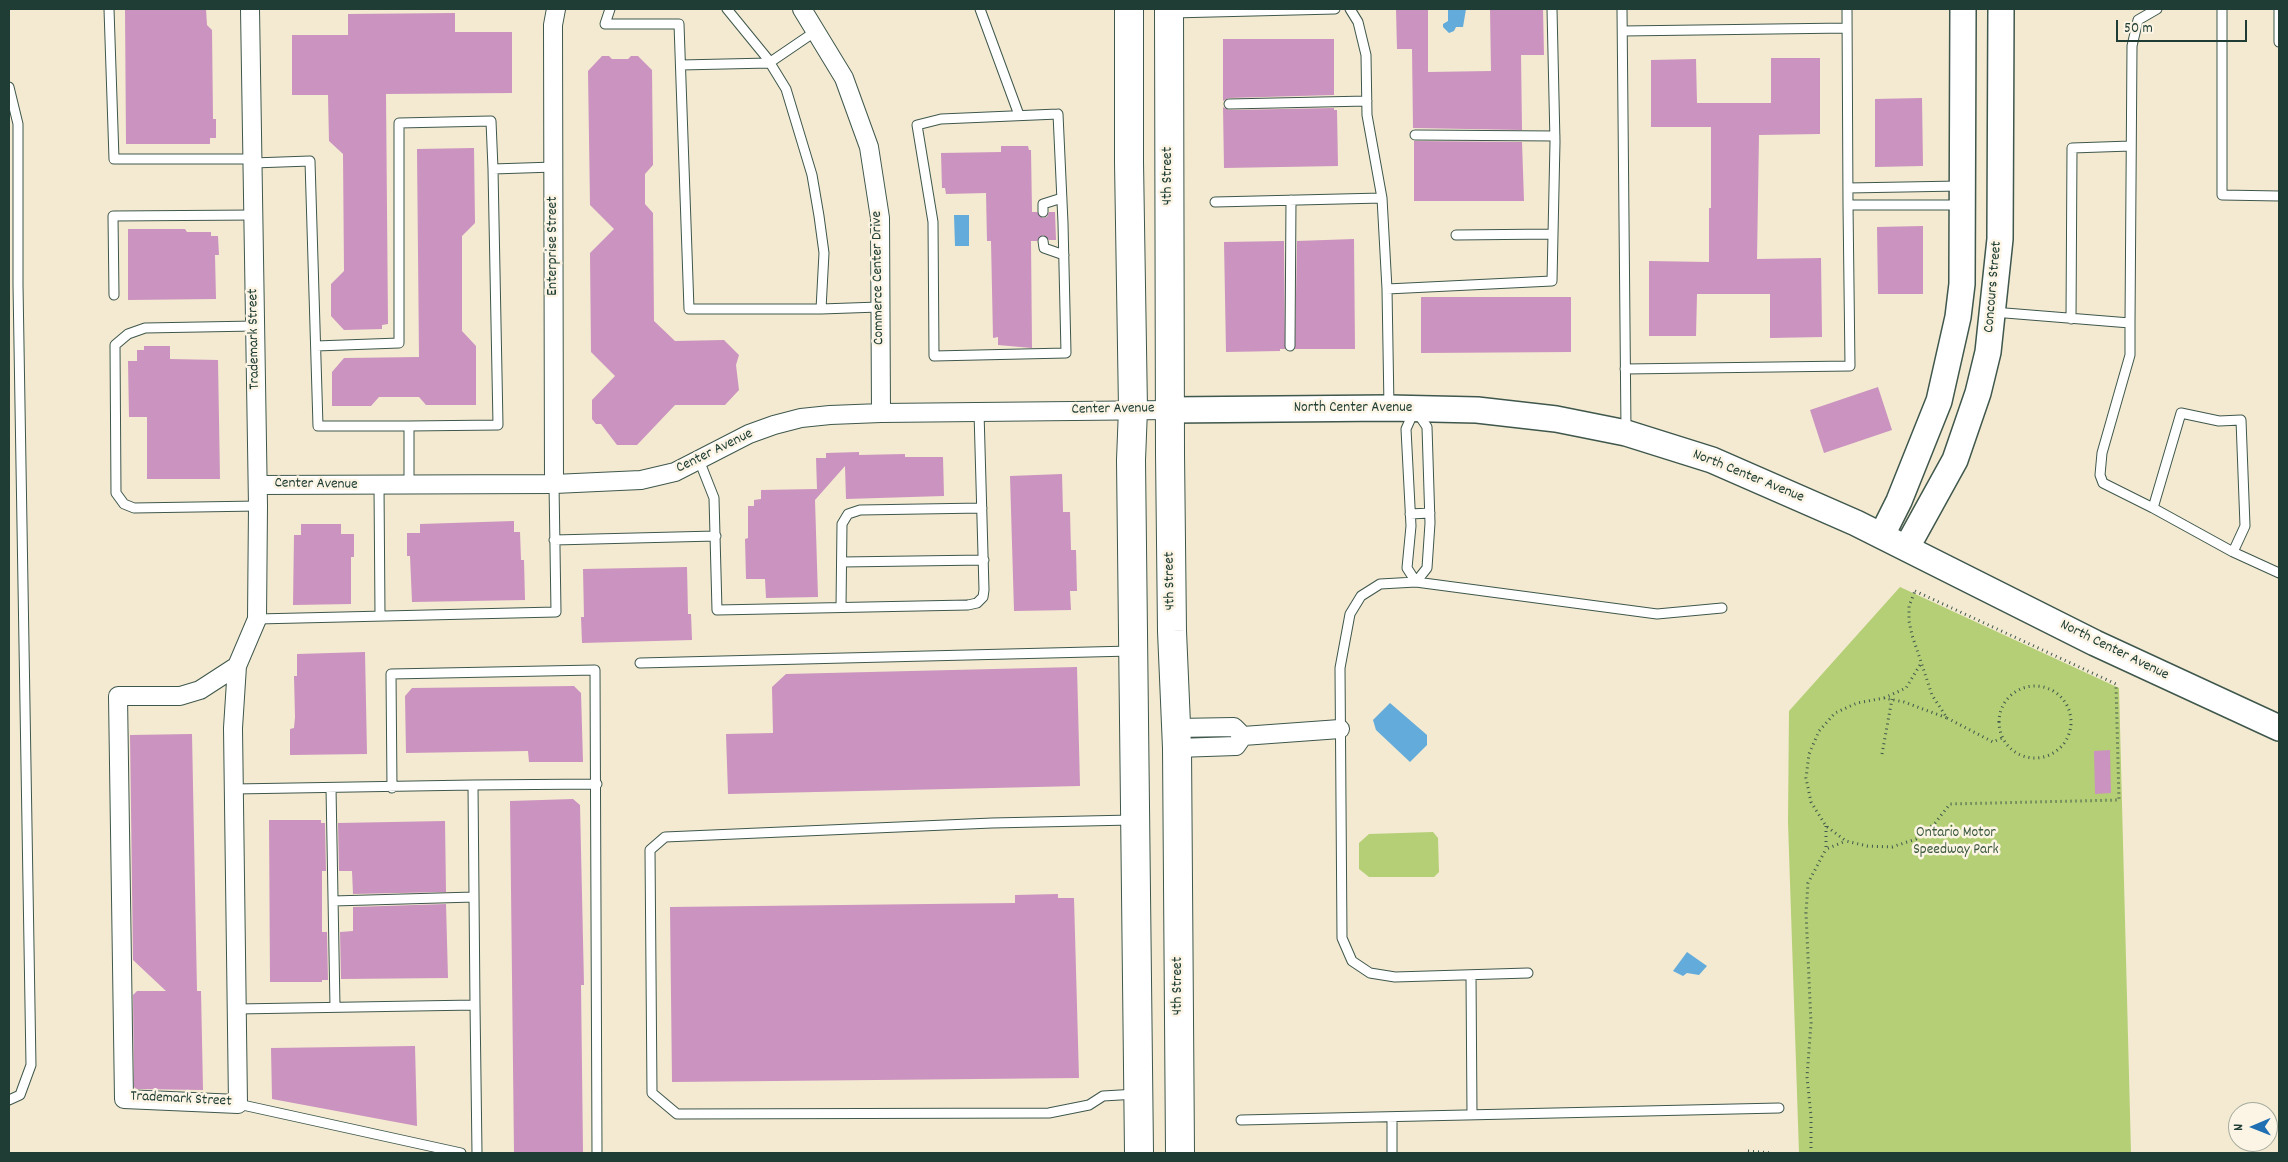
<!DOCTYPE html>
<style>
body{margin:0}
#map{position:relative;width:2288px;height:1162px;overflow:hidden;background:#f3ead1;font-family:Dekko,sans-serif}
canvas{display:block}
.frame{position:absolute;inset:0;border:10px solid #1f3d34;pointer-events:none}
.north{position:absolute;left:2228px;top:1102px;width:50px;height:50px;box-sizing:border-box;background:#fcf5e5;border:1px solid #a4ab9e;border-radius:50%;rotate:269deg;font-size:14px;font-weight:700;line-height:20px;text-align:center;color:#1f3d34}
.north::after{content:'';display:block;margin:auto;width:18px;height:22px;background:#1f6fb2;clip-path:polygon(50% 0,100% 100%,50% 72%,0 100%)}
.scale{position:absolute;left:2116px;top:20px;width:131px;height:22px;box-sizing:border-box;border:2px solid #1f3d34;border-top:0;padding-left:6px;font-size:15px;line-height:18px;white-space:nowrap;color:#1f3d34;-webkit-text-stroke:4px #fcf5e5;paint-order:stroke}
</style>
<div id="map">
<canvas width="2288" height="1162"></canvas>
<div class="frame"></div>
<div class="north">N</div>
<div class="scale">50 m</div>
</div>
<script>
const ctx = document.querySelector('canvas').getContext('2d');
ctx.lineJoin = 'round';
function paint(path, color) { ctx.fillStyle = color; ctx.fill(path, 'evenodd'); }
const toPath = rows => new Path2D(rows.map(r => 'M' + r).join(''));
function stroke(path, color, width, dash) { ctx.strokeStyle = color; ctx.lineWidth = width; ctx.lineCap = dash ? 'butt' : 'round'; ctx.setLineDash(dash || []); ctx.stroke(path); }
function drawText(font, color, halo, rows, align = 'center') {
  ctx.font = font + ' Dekko,sans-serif'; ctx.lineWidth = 5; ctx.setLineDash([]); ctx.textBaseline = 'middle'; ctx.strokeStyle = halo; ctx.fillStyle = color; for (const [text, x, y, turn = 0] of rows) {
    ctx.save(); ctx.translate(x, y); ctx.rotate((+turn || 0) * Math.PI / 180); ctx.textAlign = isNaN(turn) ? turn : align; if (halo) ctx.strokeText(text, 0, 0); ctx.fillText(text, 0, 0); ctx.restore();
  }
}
const green = toPath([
 [1900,587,2119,688,2131,1153,1799,1153,1788,822,1789,711],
 [1433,832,1438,838,1439,872,1434,877,1369,877,1359,869,1359,843,1369,834]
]);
const water = toPath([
 [1448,9,1466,9,1463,27,1456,27,1454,31,1449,33,1443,27,1443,24,1448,21],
 [954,215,969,215,969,246,955,246],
 [1390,703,1427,735,1427,745,1410,762,1376,730,1373,720],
 [1687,952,1707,966,1699,975,1687,973,1683,976,1673,971]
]);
const building = toPath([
 [125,9,206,9,207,25,212,30,213,119,216,119,216,138,210,138,210,144,126,144],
 [1396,9,1428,9,1428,72,1491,71,1490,9,1543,9,1544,55,1521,55,1522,130,1413,128,1412,49,1397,49],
 [455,13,455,32,512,32,512,93,386,94,388,324,382,325,382,329,344,330,331,316,331,284,344,271,343,154,329,141,328,95,292,95,292,35,348,35,348,14],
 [1223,39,1334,39,1334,95,1229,98,1223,101],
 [602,56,609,56,612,59,628,59,631,56,638,56,652,70,653,165,645,174,645,204,653,213,654,321,675,341,724,340,739,355,736,365,739,390,725,405,675,405,637,445,617,445,601,424,596,424,592,419,592,400,615,376,591,352,590,253,614,229,590,205,588,71],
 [1771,58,1820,58,1820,134,1759,135,1757,259,1821,258,1822,337,1770,338,1770,294,1697,294,1696,336,1649,336,1649,261,1709,262,1709,208,1711,208,1711,127,1651,127,1651,60,1696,59,1697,103,1771,103],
 [1922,98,1923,166,1875,167,1875,99],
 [1223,107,1229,110,1334,108,1334,110,1337,110,1338,166,1224,168],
 [1414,141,1522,142,1524,201,1414,201],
 [1001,146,1028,146,1029,150,1031,150,1032,212,1037,212,1043,218,1047,217,1049,212,1055,212,1056,240,1049,240,1043,235,1037,241,1031,241,1032,348,998,345,998,337,993,338,991,241,987,241,986,193,946,194,945,188,942,188,941,153,1001,152],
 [474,148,475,223,462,236,462,331,476,346,476,405,426,405,419,397,379,397,371,406,332,406,332,372,344,358,419,357,417,149],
 [1923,226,1923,294,1878,294,1877,227],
 [128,229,185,229,187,232,211,232,211,236,218,236,219,255,215,255,216,299,128,300],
 [1354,239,1355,349,1295,349,1297,241],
 [1284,241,1285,349,1280,349,1280,351,1226,352,1224,242],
 [1421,297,1571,297,1571,352,1421,353],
 [144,346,170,346,170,359,218,360,220,479,147,479,147,417,129,417,128,361,137,361,137,350,144,350],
 [1878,387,1892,430,1824,453,1810,410],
 [859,452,859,455,905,454,905,457,943,457,944,496,846,499,845,466,815,500,818,597,766,598,765,579,746,579,745,539,748,538,748,506,754,506,754,500,761,499,761,490,817,489,816,458,826,458,826,453],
 [1062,474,1063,512,1070,512,1071,550,1076,550,1077,591,1070,591,1071,610,1014,611,1010,476],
 [514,521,514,532,520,532,521,560,524,560,525,600,412,602,410,556,407,556,407,533,420,533,420,524],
 [301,524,341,524,341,534,354,534,354,557,351,557,351,604,293,605,294,535,301,535],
 [687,567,688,614,691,614,692,640,582,643,581,617,584,617,583,569],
 [365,652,367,754,290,755,290,729,294,728,295,717,294,676,297,676,297,654],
 [1077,667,1080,786,728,794,726,734,773,733,772,687,786,674],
 [574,686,581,693,583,762,529,762,528,751,406,753,405,696,412,688],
 [192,734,197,991,201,991,203,1090,136,1089,134,1087,133,995,137,991,166,991,133,960,130,735],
 [2110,750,2111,793,2095,794,2094,751],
 [573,799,580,805,584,985,581,985,583,1153,514,1153,510,801],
 [269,820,321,820,321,823,325,823,326,871,322,871,322,932,327,932,328,980,322,980,322,982,270,982],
 [445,821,446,892,353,894,352,871,339,871,338,823],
 [1058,894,1058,898,1074,898,1079,1078,672,1082,670,907,1015,903,1015,895],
 [446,904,448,978,341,979,340,932,353,931,353,907],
 [415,1046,417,1126,272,1099,271,1048]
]);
const path = toPath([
 [1915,591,2116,684,2119,800,1950,804,1935,823,1916,839,1892,847,1867,846,1846,841,1826,826,1811,802,1806,778,1809,754,1819,731,1835,713,1857,703,1884,698,1904,702,1947,718,1932,695,1912,635,1909,621,1909,606,1915,591],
 '1999 722a36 36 0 1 1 72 0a36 36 0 1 1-72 0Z',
 [1884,698,1906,688,1920,665],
 [1947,718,1993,742,2002,738],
 [1882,754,1892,699],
 [1826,826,1826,849,1846,841],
 [1748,1151,1772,1153],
 [1811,1153,1811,1116,1807,1077,1811,1023,1806,913,1808,883,1826,849]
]);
const lane = toPath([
 [109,9,114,159,253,159],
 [610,9,605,24,679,24,689,309,821,309,879,307],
 [727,9,767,58,786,89,812,175,819,216,824,253,821,309],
 [980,9,1019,115],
 [1350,9,1358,22,1366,55,1367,115,1382,198,1387,289,1389,407],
 [1622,9,1626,430],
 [1847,9,1848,205,1960,205],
 [2222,9,2222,195,2279,196],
 [2279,9,2279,42],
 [1172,13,1335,9],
 [1623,31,1847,28],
 [681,65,769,63,816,31],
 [9,87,18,124,18,285,31,1065,20,1095,9,1100],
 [1229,104,1367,101],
 [1058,114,1063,223,1066,353,934,356,933,222,917,125,941,119,1058,114],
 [1415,135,1555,136],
 [253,163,310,161,318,426,409,426],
 [1848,188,1960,186],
 [1215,202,1382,198],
 [1043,212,1043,204,1062,198],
 [1456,235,1553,234],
 [1043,241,1044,248,1064,255],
 [1387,289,1552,281,1555,142,1552,9],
 [114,295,113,216,254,215],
 [1993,312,2130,323,2132,46,2138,20,2157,9],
 [2071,319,2072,148,2131,146],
 [2130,323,2130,355,2102,453,2100,475,2103,483,2153,508,2233,552,2279,573],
 [255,326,145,328,128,334,115,345,116,493,124,504,134,508,258,506],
 [316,346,399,343,399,123,491,121,493,169],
 [1290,346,1291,200],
 [1625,369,1850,366,1848,205],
 [1415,409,1427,427,1430,523,1427,568,1416,582,1407,568,1411,526,1406,429,1415,409],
 [699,460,714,498,717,610,968,605,977,603,983,597,984,590,979,412],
 [409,485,409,426,498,425,493,169,554,167],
 [379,486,380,615],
 [2153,508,2181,413,2219,421,2241,420,2245,526,2233,552],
 [1410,514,1430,513],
 [554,540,716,536],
 [842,562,984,560],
 [841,607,842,524,848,514,860,510,982,508],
 [257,619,556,612,554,484],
 [640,663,1131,651],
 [473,785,597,784],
 [331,788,335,1007],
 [392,788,391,674,595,670,597,1153],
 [234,789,473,785,475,1005,237,1009],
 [1132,820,992,823,665,837,650,850,652,1093,677,1114,1049,1113,1089,1105,1103,1096,1137,1094],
 [333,901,474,897],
 [1528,973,1395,977,1370,973,1352,961,1342,938,1340,668,1350,614,1361,596,1380,584,1416,582,1657,614,1722,608],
 [1471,975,1472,1115],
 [475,1005,477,1153],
 [238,1104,461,1153],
 [1392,1117,1392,1153],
 [1241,1120,1779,1108]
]);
const street = toPath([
 [802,9,844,78,869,147,880,218,881,413],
 [554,484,553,25,556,9],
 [258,485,554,484,641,480,675,472,749,434,774,425,801,418,830,415,881,413,1170,410],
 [237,666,200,690,180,696,118,696,124,1099,238,1104,233,728,237,666,257,619,258,506,250,9],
 [1176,728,1234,727,1243,736],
 [1177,748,1236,746,1243,736,1340,729]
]);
const secondary = toPath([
 [1170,410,1389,408,1477,410,1556,419,1626,433,1712,460,1856,523,2095,643,2279,728],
 [1882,535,1899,501,1939,401,1958,317,1962,284,1963,9],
 [1907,547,1955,460,1978,393,1988,352,2000,239,2001,9]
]);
const primary = toPath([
 [1129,9,1129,162,1133,409,1131,460,1139,1153],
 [1169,9,1170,453,1172,631,1177,748,1180,1153]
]);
const streetNames = [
 ["4th Street",1169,176,-90],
 ["Enterprise Street",554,246,-90],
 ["Commerce Center Drive",879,278,-91],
 ["Concours Street",1994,287,-85],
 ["Trademark Street",255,339,-91],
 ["North Center Avenue",1353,409],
 ["Center Avenue",1113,410,-1],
 ["Center Avenue",715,452,-26],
 ["North Center Avenue",1748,477,22],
 ["Center Avenue",316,485,1],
 ["4th Street",1171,581,-91],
 ["North Center Avenue",2114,651,26],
 ["4th Street",1179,986,-90],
 ["Trademark Street",181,1100,3]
];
const parkNames = [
 ["Ontario Motor",1956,834],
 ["Speedway Park",1956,851]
];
paint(green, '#b4cf75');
paint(water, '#62abda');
paint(building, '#cb93bf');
stroke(lane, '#3f574c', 11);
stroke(street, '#3f574c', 20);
stroke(secondary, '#3f574c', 28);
stroke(primary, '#3f574c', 30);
stroke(path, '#3f574c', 3, [1, 4]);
stroke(lane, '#fff', 9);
stroke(street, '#fff', 18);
stroke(secondary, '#fff', 25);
stroke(primary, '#fff', 28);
drawText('15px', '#1f3d34', '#fcf5e5', streetNames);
drawText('15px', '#3d5a41', '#fcf5e5', parkNames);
</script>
